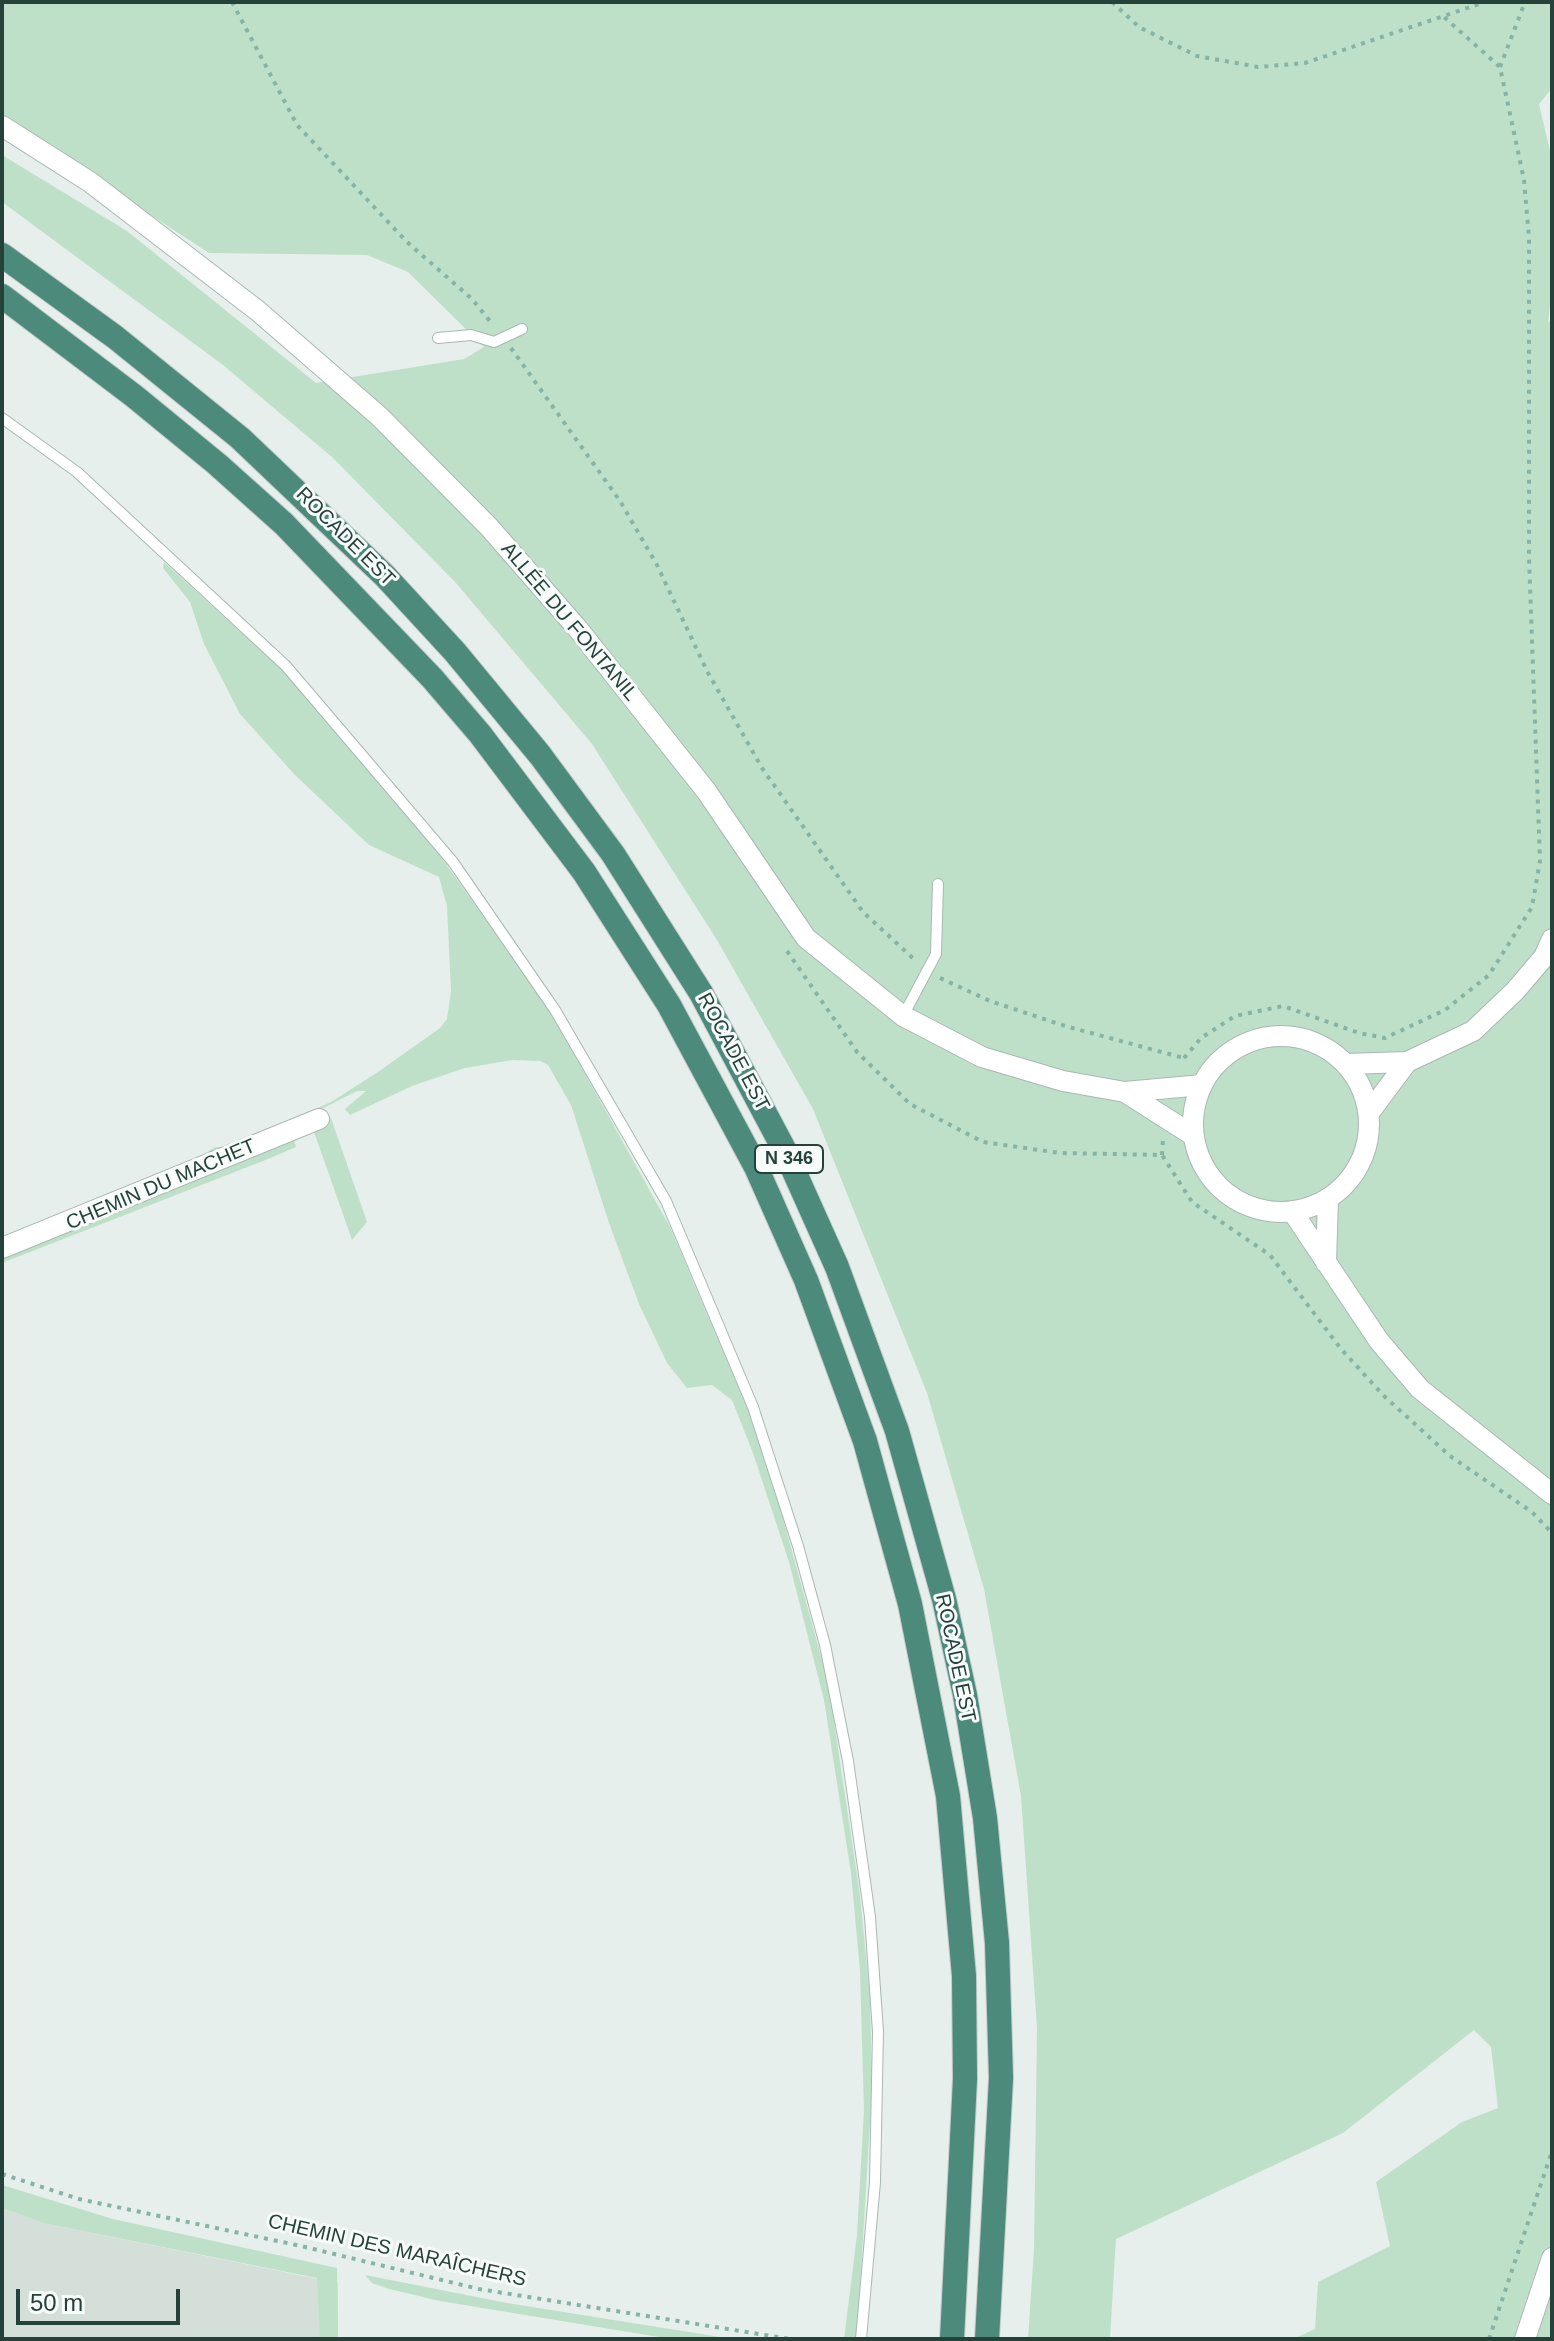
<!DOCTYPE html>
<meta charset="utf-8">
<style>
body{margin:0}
#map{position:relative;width:1554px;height:2341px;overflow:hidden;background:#e6efeb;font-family:Arial,sans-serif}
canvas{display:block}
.frame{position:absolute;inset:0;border:4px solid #24423a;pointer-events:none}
.scale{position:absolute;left:16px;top:2289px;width:164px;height:36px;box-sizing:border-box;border:4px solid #24423a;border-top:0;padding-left:10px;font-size:24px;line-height:28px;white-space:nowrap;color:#24423a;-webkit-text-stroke:6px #f7fbf9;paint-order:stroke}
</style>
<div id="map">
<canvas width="1554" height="2341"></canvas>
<div class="frame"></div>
<div class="scale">50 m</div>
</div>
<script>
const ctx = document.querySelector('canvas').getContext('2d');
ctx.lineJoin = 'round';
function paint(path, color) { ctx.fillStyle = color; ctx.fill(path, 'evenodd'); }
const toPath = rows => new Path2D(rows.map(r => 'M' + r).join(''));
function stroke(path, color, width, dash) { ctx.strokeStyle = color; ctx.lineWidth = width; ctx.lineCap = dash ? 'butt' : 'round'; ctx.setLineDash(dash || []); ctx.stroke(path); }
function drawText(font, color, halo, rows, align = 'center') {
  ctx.font = font + ' Arial,sans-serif'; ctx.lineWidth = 6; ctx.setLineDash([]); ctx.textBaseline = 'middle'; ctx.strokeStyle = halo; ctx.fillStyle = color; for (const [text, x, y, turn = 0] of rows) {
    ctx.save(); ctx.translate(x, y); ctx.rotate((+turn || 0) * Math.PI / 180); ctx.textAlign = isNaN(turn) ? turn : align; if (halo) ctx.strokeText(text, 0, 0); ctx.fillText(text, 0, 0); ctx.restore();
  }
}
const built = toPath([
 [2,2208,43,2223,338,2283,338,2339,2,2339]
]);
const green = toPath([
 [2,2,1552,2,1552,88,1539,104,1552,159,1552,288,1548,323,1552,319,1552,2339,1293,2339,1315,2329,1318,2282,1390,2246,1376,2182,1462,2122,1498,2108,1491,2047,1474,2030,1343,2133,1116,2239,1110,2339,1028,2339,1034,2249,1037,2028,1021,1796,984,1589,927,1393,813,1109,717,940,592,744,456,583,333,458,223,365,2,202,2,155,127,231,316,383,464,359,484,347,408,272,367,255,209,253,2,118],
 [164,562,280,668,346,740,437,851,552,1014,670,1227,762,1442,828,1682,860,1895,870,1998,872,2089,857,2339,844,2339,857,2235,864,2110,860,1971,851,1873,824,1700,789,1562,753,1453,732,1400,712,1385,687,1388,667,1363,639,1304,609,1223,571,1105,548,1065,540,1061,512,1060,465,1068,412,1086,350,1115,345,1109,366,1091,357,1091,308,1116,191,1162,215,1147,229,1147,331,1102,378,1072,440,1028,447,1019,451,991,447,906,439,877,369,845,295,775,240,714,204,644,190,602,163,568],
 [331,1118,367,1222,352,1240,313,1129],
 [293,1136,296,1147,268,1159,2,1263,2,1254],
 [2,2185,113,2219,337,2268,338,2339,320,2339,317,2278,43,2223,2,2208],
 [365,2275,507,2303,733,2339,671,2339,440,2301,389,2289,372,2283]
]);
const path = toPath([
 [232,2,297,125,407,242,472,299,493,325],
 [1112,2,1139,27,1197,56,1258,67,1305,63,1485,2],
 [1500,67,1525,2],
 [511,348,620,501,657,565,707,671,762,768,863,912,917,962],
 [787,951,857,1052,910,1104,983,1142,1060,1153,1162,1155,1192,1202,1270,1255,1341,1349,1384,1396,1450,1456,1532,1512,1552,1533],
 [940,978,990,1001,1065,1026,1184,1058],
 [1184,1058,1201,1038,1235,1016,1283,1006,1359,1033,1385,1038,1445,1010,1489,975,1532,907,1540,861,1529,558,1529,238,1524,180,1500,67,1444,17],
 [1162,1155,1163,1139],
 [2,2174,79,2199,301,2246,479,2289,790,2339],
 [1489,2339,1552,2151]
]);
const service = toPath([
 [438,338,471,335,494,342,522,329],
 [2,418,77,472,286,666,453,862,555,1010,666,1201,753,1407,798,1546,825,1645,848,1761,870,1917,878,2032,875,2182,861,2339],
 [903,1016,936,954,938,884]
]);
const minor = toPath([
 [2,126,90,182,258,311,380,417,489,527,578,629,707,792,806,938,903,1016,982,1057,1063,1081,1125,1092,1202,1085],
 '1193 1124a88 88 0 1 1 176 0a88 88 0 1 1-176 0Z',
 [1346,1064,1407,1062,1473,1031,1515,991,1544,957,1552,939],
 [1125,1092,1194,1136],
 [1369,1113,1407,1062],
 [1292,1211,1379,1341,1420,1389,1552,1494],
 [2,1248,319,1119],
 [1326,1263,1328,1198],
 [1525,2339,1552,2258]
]);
const trunk = toPath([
 [2,255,115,337,240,438,385,576,455,652,540,755,613,854,701,993,785,1151,837,1267,897,1431,944,1599,965,1695,985,1818,997,1943,1001,2078,987,2339],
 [2,296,134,396,217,464,284,524,432,678,480,734,584,872,669,1005,756,1167,806,1280,865,1441,910,1604,948,1796,964,1976,965,2079,952,2339]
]);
const shields = [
 [789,1159,68]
];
const shieldNames = [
 ["N 346",789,1159]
];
const streetNames = [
 ["ROCADE EST",345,537,45],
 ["ALLÉE DU FONTANIL",569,622,50],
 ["ROCADE EST",733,1052,62],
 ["CHEMIN DU MACHET",161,1185,-23],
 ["ROCADE EST",955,1658,78],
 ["CHEMIN DES MARAÎCHERS",397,2251,13]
];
paint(built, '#d4dfda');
paint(green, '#bfe0c8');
stroke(service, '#a8b8b2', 12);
stroke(minor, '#a8b8b2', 22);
stroke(trunk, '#c2cac8', 26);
stroke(path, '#86b3a5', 4, [4, 6]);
stroke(service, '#fff', 10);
stroke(minor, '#fff', 20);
stroke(trunk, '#4c8a7c', 24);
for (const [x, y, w] of shields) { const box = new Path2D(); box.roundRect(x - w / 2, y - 14, w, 28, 6); ctx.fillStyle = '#f7fbf9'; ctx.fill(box); stroke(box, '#24423a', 2); }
drawText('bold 18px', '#24423a', null, shieldNames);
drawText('20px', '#24423a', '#f7fbf9', streetNames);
</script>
